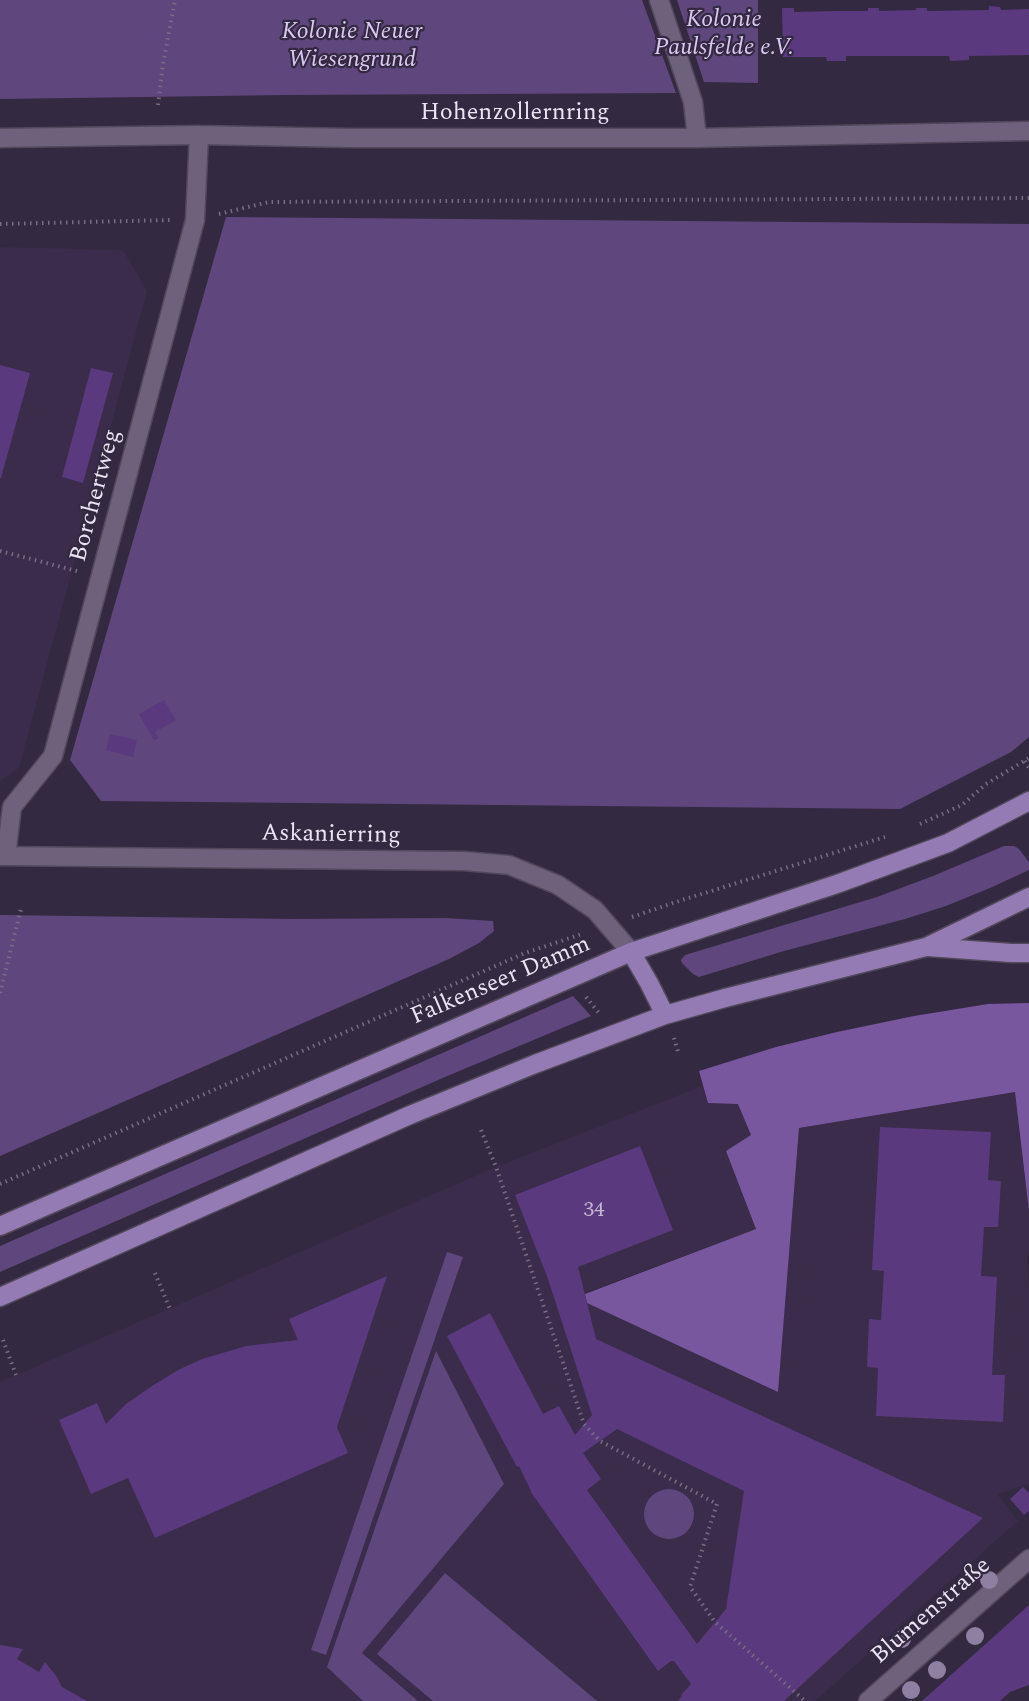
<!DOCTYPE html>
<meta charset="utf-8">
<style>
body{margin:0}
canvas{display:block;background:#332940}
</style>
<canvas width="1029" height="1701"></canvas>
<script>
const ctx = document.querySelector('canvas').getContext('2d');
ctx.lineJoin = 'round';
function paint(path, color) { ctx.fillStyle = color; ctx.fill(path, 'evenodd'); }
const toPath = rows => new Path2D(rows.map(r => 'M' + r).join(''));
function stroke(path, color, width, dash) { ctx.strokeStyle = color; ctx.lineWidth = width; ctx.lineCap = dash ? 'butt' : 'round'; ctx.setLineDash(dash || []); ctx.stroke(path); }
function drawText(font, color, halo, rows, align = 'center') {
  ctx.font = font + ' Spectral,serif'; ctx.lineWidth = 4.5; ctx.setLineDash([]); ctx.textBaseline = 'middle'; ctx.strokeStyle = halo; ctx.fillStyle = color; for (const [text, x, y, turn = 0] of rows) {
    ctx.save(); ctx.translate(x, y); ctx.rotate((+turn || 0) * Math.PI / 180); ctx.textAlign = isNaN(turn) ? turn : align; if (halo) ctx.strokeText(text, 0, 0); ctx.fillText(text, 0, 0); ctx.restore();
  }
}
const built = toPath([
 [0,247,123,250,147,291,19,768,0,781],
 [702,1086,708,1103,738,1104,751,1136,726,1151,756,1229,585,1293,587,1303,778,1391,799,1128,1016,1092,1029,1212,1029,1250,1027,1259,1029,1290,1029,1484,997,1494,1018,1521,815,1701,0,1701,0,1382,496,1167]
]);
const green = toPath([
 [0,0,642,0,676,93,285,95,0,99],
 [677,0,758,0,758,83,704,82],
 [226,217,1029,224,1029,737,1011,752,900,809,101,801,70,760],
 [1004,846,1014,846,1019,849,1029,862,1029,870,990,888,946,906,905,919,784,951,699,977,693,974,682,963,681,960,685,955,877,897,933,876],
 [0,915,294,919,445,918,493,921,494,931,479,943,449,959,0,1156],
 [573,996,591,1016,445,1077,0,1272,0,1246],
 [447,1252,463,1257,326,1655,311,1650],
 [436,1351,504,1484,362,1653,418,1701,363,1701,327,1667],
 '644 1514a25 25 0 1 1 50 0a25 25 0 1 1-50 0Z',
 [445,1573,597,1701,433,1701,377,1654]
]);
const forest = toPath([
 [1029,1003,1029,1211,1015,1092,799,1128,778,1392,587,1303,585,1294,756,1229,726,1151,751,1135,738,1104,708,1103,699,1071,776,1047,837,1032,914,1016,988,1004]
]);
const building = toPath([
 [989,6,1000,7,1001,10,1029,9,1029,55,969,56,969,60,950,61,949,56,846,56,846,61,827,61,826,57,783,57,782,8,794,8,794,12,836,11,868,11,868,8,879,8,879,11,916,10,916,8,927,8,927,11,989,10],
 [0,365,30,373,1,478,0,478],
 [91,368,113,373,83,483,62,477],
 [164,700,176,720,155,732,159,738,154,740,139,714],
 [110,734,137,740,133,757,106,750],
 [880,1127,991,1132,988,1180,1001,1181,998,1227,984,1227,981,1276,997,1277,992,1375,1005,1375,1003,1422,876,1416,878,1368,867,1367,869,1319,881,1320,884,1271,872,1270],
 [640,1146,673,1230,578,1267,596,1339,983,1518,784,1701,678,1701,682,1696,681,1695,691,1684,674,1661,671,1661,658,1671,530,1491,531,1491,519,1466,517,1467,447,1336,490,1313,543,1414,559,1406,575,1435,592,1415,548,1279,515,1195],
 [617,1429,744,1491,726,1609,697,1644,587,1490,601,1479,583,1453],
 [387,1276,337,1427,348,1453,155,1538,128,1478,91,1494,59,1420,97,1403,106,1424,126,1404,152,1386,178,1370,202,1359,246,1346,298,1340,289,1319],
 [1023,1487,1029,1493,1029,1511,1024,1515,1010,1499],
 [1029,1605,1029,1685,1010,1692,1000,1701,922,1701],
 [0,1645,23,1649,17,1659,39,1672,45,1662,57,1677,62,1687,87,1701,0,1701]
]);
const path = toPath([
 [158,105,163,64,175,0],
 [219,214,269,202,1029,198],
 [0,224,170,220],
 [0,551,77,571],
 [1025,761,1029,768],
 [920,824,962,805,986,784,1029,758],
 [632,917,679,901,885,837],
 [0,993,21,909],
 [586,997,599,1013],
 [674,1038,679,1055],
 [481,1130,496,1167,584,1424,600,1441,717,1504,690,1587,715,1622,805,1701],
 [0,1184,525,953,582,934],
 [155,1273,170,1309],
 [3,1340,16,1375]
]);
const minor = toPath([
 [659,0,693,102,697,138],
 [0,138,199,135,349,138,697,138,1029,131],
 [0,856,464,861,509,865,558,885,595,910,631,952],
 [6,856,12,807,53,756,195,220,199,135],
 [868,1701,1029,1559]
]);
const major = toPath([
 [928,947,1011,953,1029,953],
 [631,952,649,983,665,1015],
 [0,1226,631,952,837,884,948,843,1029,801],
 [0,1297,410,1115,535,1064,665,1015,725,998,926,947,1029,897]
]);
const trees = [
 [989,1580],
 [975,1636],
 [902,1639],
 [937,1670],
 [911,1690]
];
const numberNames = [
 ["34",594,1212]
];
const parkNames = [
 ["Kolonie",724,21],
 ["Paulsfelde e.V.",724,49],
 ["Kolonie Neuer",352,33],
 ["Wiesengrund",352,61]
];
const streetNames = [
 ["Hohenzollernring",515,114],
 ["Borchertweg",97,496,-75],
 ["Askanierring",331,836,1],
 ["Falkenseer Damm",501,982,-23],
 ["Blumenstraße",932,1612,-41]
];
paint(built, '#3a2c4a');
paint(green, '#5f467c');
paint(forest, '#79579f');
paint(building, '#5a397e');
stroke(minor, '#51485b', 21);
stroke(major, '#51485b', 21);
stroke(path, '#776e82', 4, [1.5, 4.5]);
stroke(minor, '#6d617c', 18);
stroke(major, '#957bb3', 18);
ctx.fillStyle = '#8e80a1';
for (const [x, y] of trees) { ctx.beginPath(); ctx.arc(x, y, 9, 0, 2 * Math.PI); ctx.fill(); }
drawText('21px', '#c5b8d5', null, numberNames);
drawText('italic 24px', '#d9c8f1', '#332940', parkNames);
drawText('24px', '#e9e3f2', '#332940', streetNames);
</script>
